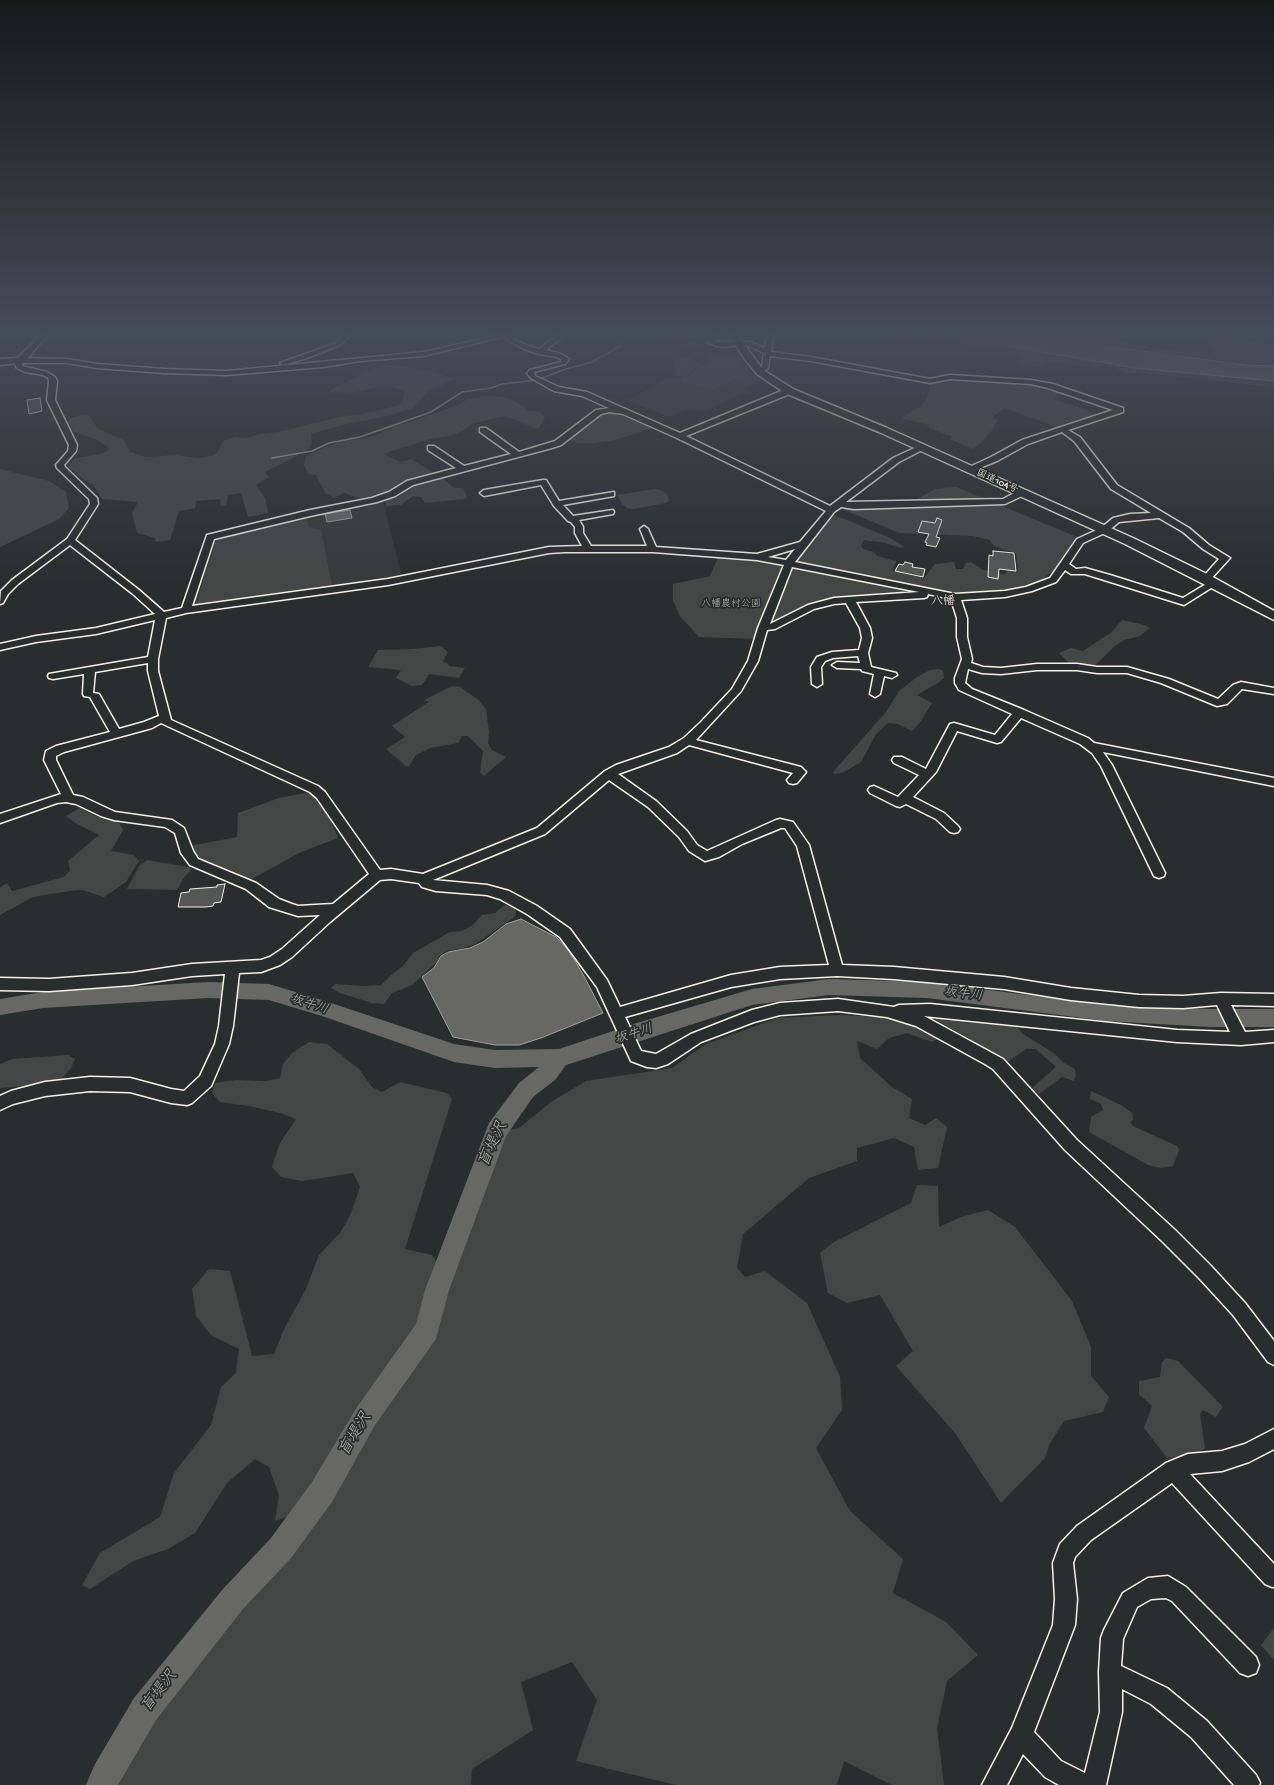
<!DOCTYPE html>
<meta charset="utf-8">
<style>
body{margin:0}
canvas{display:block;background:#2a2d2e}
</style>
<canvas width="1274" height="1785"></canvas>
<script>
const ctx = document.querySelector('canvas').getContext('2d');
ctx.lineJoin = 'round';
function paint(path, color) { ctx.fillStyle = color; ctx.fill(path, 'evenodd'); }
const toPath = rows => new Path2D(rows.map(r => 'M' + r).join(''));
function stroke(path, color, width, dash) { ctx.strokeStyle = color; ctx.lineWidth = width; ctx.lineCap = dash ? 'butt' : 'round'; ctx.setLineDash(dash || []); ctx.stroke(path); }
function drawText(font, color, halo, rows, align = 'center') {
  ctx.font = font + ' "Gochi Hand","Klee One",sans-serif'; ctx.lineWidth = 3.5; ctx.setLineDash([]); ctx.textBaseline = 'middle'; ctx.strokeStyle = halo; ctx.fillStyle = color; for (const [text, x, y, turn = 0] of rows) {
    ctx.save(); ctx.translate(x, y); ctx.rotate((+turn || 0) * Math.PI / 180); ctx.textAlign = isNaN(turn) ? turn : align; if (halo) ctx.strokeText(text, 0, 0); ctx.fillText(text, 0, 0); ctx.restore();
  }
}
const built = toPath([
 [712,353,740,357,758,377,756,382,745,388,750,391,702,412,691,408,670,417,628,401,667,378,681,379,682,376,688,376,699,364,703,364],
 [382,498,402,577,190,608,213,536]
]);
const green = toPath([
 [625,336,684,336,687,337,687,341,697,344,698,345,689,346,660,338,630,342,624,341],
 [859,336,949,336,1135,368,1274,381,1274,387,1162,375,1129,373,1106,365,1100,367,1098,369,1049,361,1041,367,1021,365,1020,353,922,337,893,341],
 [1029,336,1102,336,1105,339,1165,350,1210,353,1213,352,1207,338,1274,344,1274,366,1245,365],
 [717,356,736,359,741,361,747,373,713,390,682,381,682,377,689,377,700,366,707,366],
 [690,358,699,364,687,376,674,376,676,370,674,359],
 [381,364,422,369,455,379,429,391,413,408,392,415,342,425,311,434,312,444,308,449,295,457,265,472,269,477,256,485,265,498,268,513,248,517,241,493,228,495,226,505,221,506,220,499,196,501,195,508,179,511,170,540,156,542,155,538,137,533,132,513,138,502,102,499,93,484,84,480,69,467,70,463,76,458,101,454,109,450,107,446,97,440,74,432,68,422,71,418,83,415,89,416,98,429,124,440,130,452,145,457,175,455,198,458,211,456,218,452,223,441,235,437,247,438,260,434,279,432,344,416,358,415,396,406,402,403,404,393,403,390,386,386,355,392,331,393,329,391],
 [951,378,1032,383,1064,392,1054,399,1098,414,1057,427,1004,408,994,416,994,419,997,420,993,429,981,443,973,449,950,439,953,437,929,428,929,425,901,418,921,406,927,398,932,382],
 [491,396,502,397,517,402,527,410,540,412,545,417,539,428,535,429,517,420,503,416,471,424,464,430,450,436,430,439,388,452,385,455,400,462,411,459,434,473,409,481,389,493,365,500,344,493,334,498,325,493,316,475,308,474,304,465,306,456,328,446,344,441,363,439,379,434,391,427,413,421,458,405,468,399],
 [608,412,618,413,637,420,652,428,615,440,595,443,578,443,569,438,600,415],
 [0,469,49,481,66,492,69,508,59,519,0,547],
 [441,477,454,488,463,488,467,497,465,499,425,503,421,497,413,496,401,505,386,506,386,500,397,498,414,485],
 [956,487,1077,537,1054,570,1043,579,1032,584,983,595,908,594,829,598,807,605,772,623,770,619,790,567,832,514,888,537,905,547,901,548,885,543,864,540,861,546,863,549,874,552,877,556,896,561,892,571,924,578,935,564,954,562,956,569,963,569,966,563,971,562,983,570,1005,574,1007,571,1018,571,1016,553,1002,549,993,545,990,540,973,536,899,533,840,508,905,506,935,489],
 [655,489,663,491,668,496,669,500,666,503,634,509,627,508,622,504,617,495],
 [306,518,309,527,321,530,332,585,196,604,217,538,255,531],
 [718,557,752,558,784,564,770,597,755,639,699,637,679,615,673,600,673,584,710,576],
 [1122,620,1145,625,1150,628,1140,636,1124,640,1115,646,1093,667,1081,664,1070,664,1059,653,1071,648,1083,651,1112,632],
 [441,646,448,652,443,661,450,666,465,668,459,678,429,674,422,685,412,686,396,678,401,670,368,667,378,650,412,649],
 [940,669,943,671,944,678,938,683,917,695,932,703,921,721,912,731,898,724,888,723,876,734,861,762,842,773,834,774,833,772,886,712,899,691,917,677,930,670],
 [452,686,460,687,479,700,486,710,489,732,488,743,492,750,506,757,484,776,480,773,483,751,468,736,462,736,458,743,430,748,416,755,409,766,406,766,386,749,405,737,392,726,429,702,424,700],
 [311,792,317,798,326,810,338,838,299,853,250,880,233,871,201,861,196,857,190,846,237,837,238,813,279,798],
 [80,808,95,816,119,823,123,830,111,851,134,855,139,861,126,882,104,897,82,890,69,891,33,897,0,915,0,887,7,883,12,891,64,877,70,870,68,861,99,835,75,823,66,816],
 [147,860,189,867,192,869,183,879,177,890,127,889,139,866],
 [505,905,515,907,516,916,475,944,461,949,448,950,439,956,438,961,412,985,392,993,384,1004,372,1003,340,993,331,988,336,984,363,986,381,985,390,976,402,967,413,953,450,932,462,931,473,925,482,915,495,913],
 [839,1015,881,1017,914,1025,939,1038,932,1042,907,1033,889,1038,877,1049,857,1041,860,1058,892,1087,912,1099,909,1118,925,1125,936,1118,947,1127,938,1168,918,1170,914,1147,894,1138,857,1148,857,1161,809,1178,743,1234,737,1268,745,1277,765,1271,807,1303,840,1377,842,1410,816,1448,850,1511,903,1559,893,1593,946,1622,978,1655,947,1681,937,1728,944,1785,892,1785,844,1761,837,1785,676,1785,576,1761,597,1700,572,1662,521,1682,533,1730,472,1769,471,1785,114,1785,145,1724,226,1621,299,1540,372,1422,421,1348,436,1321,453,1262,502,1131,519,1128,551,1102,586,1081,672,1068,706,1044,778,1018],
 [935,1017,1010,1023,1016,1026,1023,1034,1055,1054,1064,1063,1075,1069,1076,1075,1074,1081,1062,1077,1039,1094,1032,1088,1056,1067,1036,1049,1026,1049,1006,1063,967,1037,937,1021],
 [309,1042,327,1044,359,1069,372,1087,382,1092,400,1082,447,1093,452,1099,405,1249,432,1255,438,1264,424,1314,416,1334,357,1417,318,1482,290,1516,275,1521,279,1496,269,1467,255,1459,227,1483,195,1533,168,1549,133,1561,90,1589,82,1585,100,1553,160,1517,174,1473,211,1425,221,1387,236,1373,239,1349,212,1336,196,1316,192,1289,209,1269,230,1271,252,1356,274,1354,284,1329,306,1289,319,1255,340,1233,350,1216,360,1187,353,1173,302,1181,281,1177,272,1167,280,1143,296,1119,280,1113,249,1106,220,1102,212,1093,215,1083,236,1080,266,1081,280,1078,283,1064,292,1053],
 [68,1055,75,1059,71,1068,58,1083,0,1088,0,1064,13,1059],
 [1091,1091,1121,1105,1132,1113,1133,1120,1130,1122,1133,1126,1177,1146,1179,1150,1173,1166,1161,1168,1148,1165,1089,1132,1091,1117,1103,1110,1101,1104,1090,1099],
 [917,1185,938,1186,939,1227,961,1217,988,1210,1015,1227,1072,1301,1091,1347,1091,1376,1109,1397,1103,1412,1064,1421,1049,1445,1045,1458,1001,1503,955,1433,896,1366,913,1351,880,1295,847,1303,828,1293,820,1253,834,1242,911,1203],
 [1166,1358,1178,1361,1223,1407,1216,1417,1203,1410,1200,1414,1205,1449,1185,1456,1167,1458,1144,1428,1152,1406,1139,1394,1139,1381,1160,1377,1162,1362],
 [1274,1628,1274,1660,1261,1645]
]);
const water = toPath([
 [949,336,1029,336,1245,365,1274,366,1274,381,1135,368,949,336],
 [350,510,352,518,327,522,325,514,350,510],
 [521,919,556,937,569,951,584,976,603,1013,541,1038,519,1045,495,1045,453,1037,422,977,434,968,441,956,448,952,470,948,483,942,506,924,521,919]
]);
const stream = toPath([
 [670,336,677,338,693,336],
 [272,458,312,451,329,443,360,437,431,412,462,392,491,388,502,384,537,380,566,369,592,362,622,345,622,339,627,336]
]);
const river = toPath([
 [829,979,927,982,1106,1005,1210,1009,1274,1009,1274,1027,1210,1027,1106,1021,927,998,829,995,752,1005,566,1065,555,1080,533,1097,506,1136,449,1290,436,1339,375,1425,332,1502,291,1558,243,1609,156,1720,118,1785,86,1785,95,1764,134,1698,223,1589,271,1538,312,1482,357,1407,416,1324,425,1290,489,1123,519,1083,539,1067,495,1068,454,1062,325,1017,269,1000,208,998,43,1008,0,1015,0,999,43,992,208,982,269,984,325,1001,454,1044,495,1050,559,1049,637,1023,752,989,829,979]
]);
const building = toPath([
 [40,398,42,411,29,414,27,400,40,398],
 [937,518,942,520,936,537,940,538,936,547,926,545,927,543,925,542,929,534,918,532,922,521,935,523,937,518],
 [993,551,1014,553,1016,571,999,569,998,579,988,577,989,555,993,556,993,551],
 [905,562,913,564,912,567,925,569,923,577,895,571,899,564,903,565,905,562],
 [225,884,221,902,214,903,213,906,206,907,178,907,181,893,189,892,190,889,217,887,217,885,225,884]
]);
const minor = toPath([
 [343,336,349,336,340,345,307,358,283,365,280,363,336,343,343,336],
 [495,336,505,336,424,356,360,361,323,367,227,375,164,373,97,368,67,363,22,363,22,366,47,372,55,377,57,381,55,400,77,445,76,451,64,465,65,467,97,498,98,504,75,540,139,590,164,612,182,608,207,535,310,510,372,498,389,492,407,481,456,468,428,450,428,446,434,446,464,466,511,454,480,432,480,428,486,428,519,452,555,441,596,410,609,408,582,396,554,391,531,378,527,373,530,370,561,362,562,360,557,357,539,354,524,349,509,341,506,337,507,336,514,336,513,339,528,346,539,349,556,336,563,336,546,350,561,354,569,359,565,364,534,372,535,376,559,387,587,392,680,433,786,389,792,389,792,393,686,436,830,506,893,458,921,445,924,445,924,449,899,462,846,502,1003,499,1018,491,1024,491,1024,495,1005,504,854,509,841,507,834,512,795,562,955,594,1005,591,1026,587,1050,578,1077,539,1101,528,1113,518,1130,514,1151,513,1111,489,1074,441,1062,432,1028,444,997,461,972,471,966,471,965,469,991,457,1022,440,1113,410,1048,388,1031,384,950,379,930,383,811,361,770,356,768,368,760,374,757,372,762,367,764,353,749,346,737,344,737,342,750,342,765,348,767,336,773,336,771,352,811,357,930,379,950,375,1031,380,1053,384,1123,408,1123,412,1068,430,1080,437,1117,485,1189,528,1209,545,1230,558,1209,581,1203,581,1201,579,1203,577,1219,559,1203,549,1183,532,1159,518,1119,522,1107,532,1083,543,1069,564,1076,569,1085,568,1110,575,1183,598,1211,581,1217,581,1219,583,1184,605,1085,574,1071,574,1065,570,1056,582,1032,591,1005,597,961,600,967,618,967,637,972,659,971,663,983,667,1001,668,1037,664,1077,664,1097,667,1127,667,1169,679,1218,699,1233,685,1241,682,1274,688,1274,694,1242,689,1227,704,1217,706,1161,683,1127,673,1097,673,1077,670,1037,670,1001,674,982,673,968,669,965,683,972,689,1024,710,1088,738,1094,743,1274,778,1274,786,1103,752,1112,765,1165,873,1164,876,1159,878,1154,876,1101,766,1092,753,1080,744,1021,718,1001,742,997,743,957,731,936,772,913,797,944,813,958,826,960,829,958,832,954,833,950,832,936,819,906,804,900,807,896,806,870,793,868,790,870,787,874,786,898,797,919,775,894,763,892,760,894,757,902,757,926,769,950,724,954,723,995,735,1012,714,959,690,955,683,955,678,962,659,957,637,957,618,951,599,928,594,927,597,924,598,856,602,870,628,872,638,868,653,871,667,896,673,897,675,892,678,884,676,880,694,875,697,870,694,874,674,862,671,861,669,837,668,832,665,837,662,860,663,858,656,833,658,825,661,821,667,822,684,817,687,812,684,811,667,817,657,832,652,859,650,862,638,860,628,846,603,834,604,814,609,775,629,767,630,758,661,741,691,696,740,801,767,806,772,797,783,793,784,789,783,787,780,793,773,689,745,677,753,618,774,656,801,687,831,697,845,707,851,776,820,780,819,793,822,809,845,842,965,894,967,1004,977,1071,988,1139,995,1183,996,1221,993,1274,994,1274,1006,1231,1005,1245,1032,1274,1030,1274,1042,1241,1045,1177,1042,924,1016,1003,1059,1077,1140,1175,1230,1211,1266,1245,1303,1274,1341,1274,1365,1268,1362,1233,1315,1199,1278,1163,1242,1065,1150,993,1069,985,1064,916,1026,887,1017,838,1011,780,1015,754,1022,701,1042,668,1064,656,1068,647,1067,631,1061,597,987,560,937,527,914,500,899,487,895,436,891,422,887,419,883,391,879,380,880,330,922,292,957,280,965,261,972,239,973,233,1026,229,1044,211,1086,192,1103,187,1105,171,1103,130,1092,90,1091,45,1096,13,1104,0,1110,0,1096,11,1091,45,1082,90,1077,130,1078,171,1089,184,1091,200,1076,215,1044,219,1026,225,974,192,976,132,985,49,991,0,990,0,978,49,979,132,973,192,964,261,960,270,957,282,949,320,915,298,916,269,907,246,889,190,865,181,853,175,833,165,827,114,820,101,816,76,804,66,802,57,803,0,823,0,814,61,794,44,760,46,751,56,746,110,732,90,697,84,696,83,694,84,674,53,679,49,678,48,676,49,674,148,657,155,620,96,634,36,642,0,650,0,644,36,636,96,628,155,614,133,594,70,545,18,584,8,594,3,603,0,604,1,591,12,580,67,539,90,504,89,499,57,468,56,465,68,451,69,445,47,400,49,381,48,378,43,375,25,372,17,368,13,360,16,358,67,359,97,364,164,369,227,371,424,352,495,336],
 [609,412,623,414,677,438,826,511,800,542,757,554,656,547,648,529,644,526,640,529,647,546,591,546,583,533,583,527,579,520,613,514,614,512,613,510,573,516,563,505,614,496,614,492,559,501,546,480,543,480,484,490,480,493,484,496,541,485,554,506,568,521,571,522,575,527,575,533,582,546,549,547,388,579,192,606,214,539,310,516,377,502,395,496,413,485,552,448,561,445,601,414,609,412],
 [795,549,786,560,768,557,795,549],
 [565,552,653,552,757,560,784,565,758,628,748,661,732,689,701,722,684,738,669,747,616,765,605,771,537,828,423,874,391,869,380,870,325,792,318,786,171,720,158,671,158,659,166,618,186,613,388,585,549,553,565,552],
 [792,567,919,592,834,598,808,605,770,624,792,567],
 [148,663,148,671,159,716,144,722,119,729,99,694,93,693,95,672,148,663],
 [161,723,310,792,317,798,369,874,333,904,298,906,292,904,279,899,256,883,198,859,193,851,184,828,172,820,115,812,83,797,73,795,56,760,56,756,64,752,152,728,161,723],
 [609,780,648,807,679,837,689,851,705,861,719,857,742,844,781,828,785,828,797,846,829,965,780,967,731,975,620,1007,607,980,570,929,537,906,509,891,487,885,433,880,545,834,609,780],
 [837,976,894,979,1004,989,1071,1000,1139,1007,1183,1008,1217,1005,1230,1032,1177,1030,930,1004,899,1005,894,1007,838,999,780,1003,752,1010,691,1034,656,1054,641,1051,625,1017,731,987,780,979,837,976],
 [1274,1429,1274,1449,1249,1462,1222,1471,1190,1474,1274,1564,1274,1587,1272,1587,1265,1584,1172,1483,1091,1540,1075,1557,1073,1563,1077,1599,1075,1625,1034,1732,1061,1761,1085,1773,1100,1712,1099,1672,1101,1638,1104,1630,1123,1593,1148,1578,1168,1576,1186,1587,1256,1657,1259,1665,1256,1673,1248,1676,1240,1673,1172,1601,1166,1598,1151,1599,1137,1607,1123,1639,1121,1666,1167,1688,1207,1721,1256,1775,1260,1783,1259,1785,1234,1785,1191,1737,1151,1704,1122,1689,1122,1712,1106,1785,1059,1785,1045,1777,1023,1754,1007,1785,982,1785,1012,1728,1053,1625,1055,1599,1053,1563,1060,1544,1077,1526,1166,1463,1188,1454,1222,1451,1245,1444,1274,1429]
]);
const major = toPath([
 [39,336,48,336,42,341,28,358,19,363,0,365,0,359,17,358,22,354,39,336],
 [710,336,718,336,716,341,718,342,739,341,743,343,739,345,725,347,716,346,708,342,710,336]
]);
const highway = toPath([
 [730,336,738,336,763,370,793,389,887,428,1133,538,1211,576,1274,611,1274,620,1125,544,879,432,785,393,757,374,744,358,730,336]
]);
const farStreetnames = [
 ["国道104号",997,482,24]
];
const farParknames = [
 ["八幡農村公園",731,604]
];
const farQuarternames = [
 ["八幡",943,602]
];
const waterNames = [
 ["坂牛川",963,995,7],
 ["坂牛川",309,1005,18],
 ["坂牛川",634,1035,-18]
];
const nearWaternames = [
 ["盲堤沢",494,1145,-65],
 ["盲堤沢",356,1435,-59],
 ["盲堤沢",160,1692,-52]
];
paint(built, '#373a3a');
paint(green, '#444645');
paint(water, '#676866');
stroke(water, '#9f9f9a', 1);
stroke(stream, '#9f9f9a', 1.5);
paint(river, '#676866');
paint(building, '#555756');
stroke(building, '#f4f1e8', 1);
stroke(minor, '#f4f1e8', 3);
stroke(major, '#f4f1e8', 3);
stroke(highway, '#f4f1e8', 3);
paint(minor, '#2a2d2e');
paint(major, '#2a2d2e');
paint(highway, '#2a2d2e');
const sky = ctx.createLinearGradient(0, 0, 0, 585);
sky.addColorStop(0, '#171919');
sky.addColorStop(0.57, '#444c57');
sky.addColorStop(1, '#444c5700');
ctx.fillStyle = sky;
ctx.fillRect(0, 0, 1274, 585);
drawText('10px', '#f4f1e8', '#2a2d2e', farStreetnames);
drawText('10px', '#b6b5af', '#2a2d2e', farParknames);
drawText('12px', '#f4f1e8', '#2a2d2e', farQuarternames);
drawText('italic 13px', '#b5b3ae', '#2a2d2e', waterNames);
drawText('italic 16px', '#b5b3ae', '#2a2d2e', nearWaternames);
</script>
